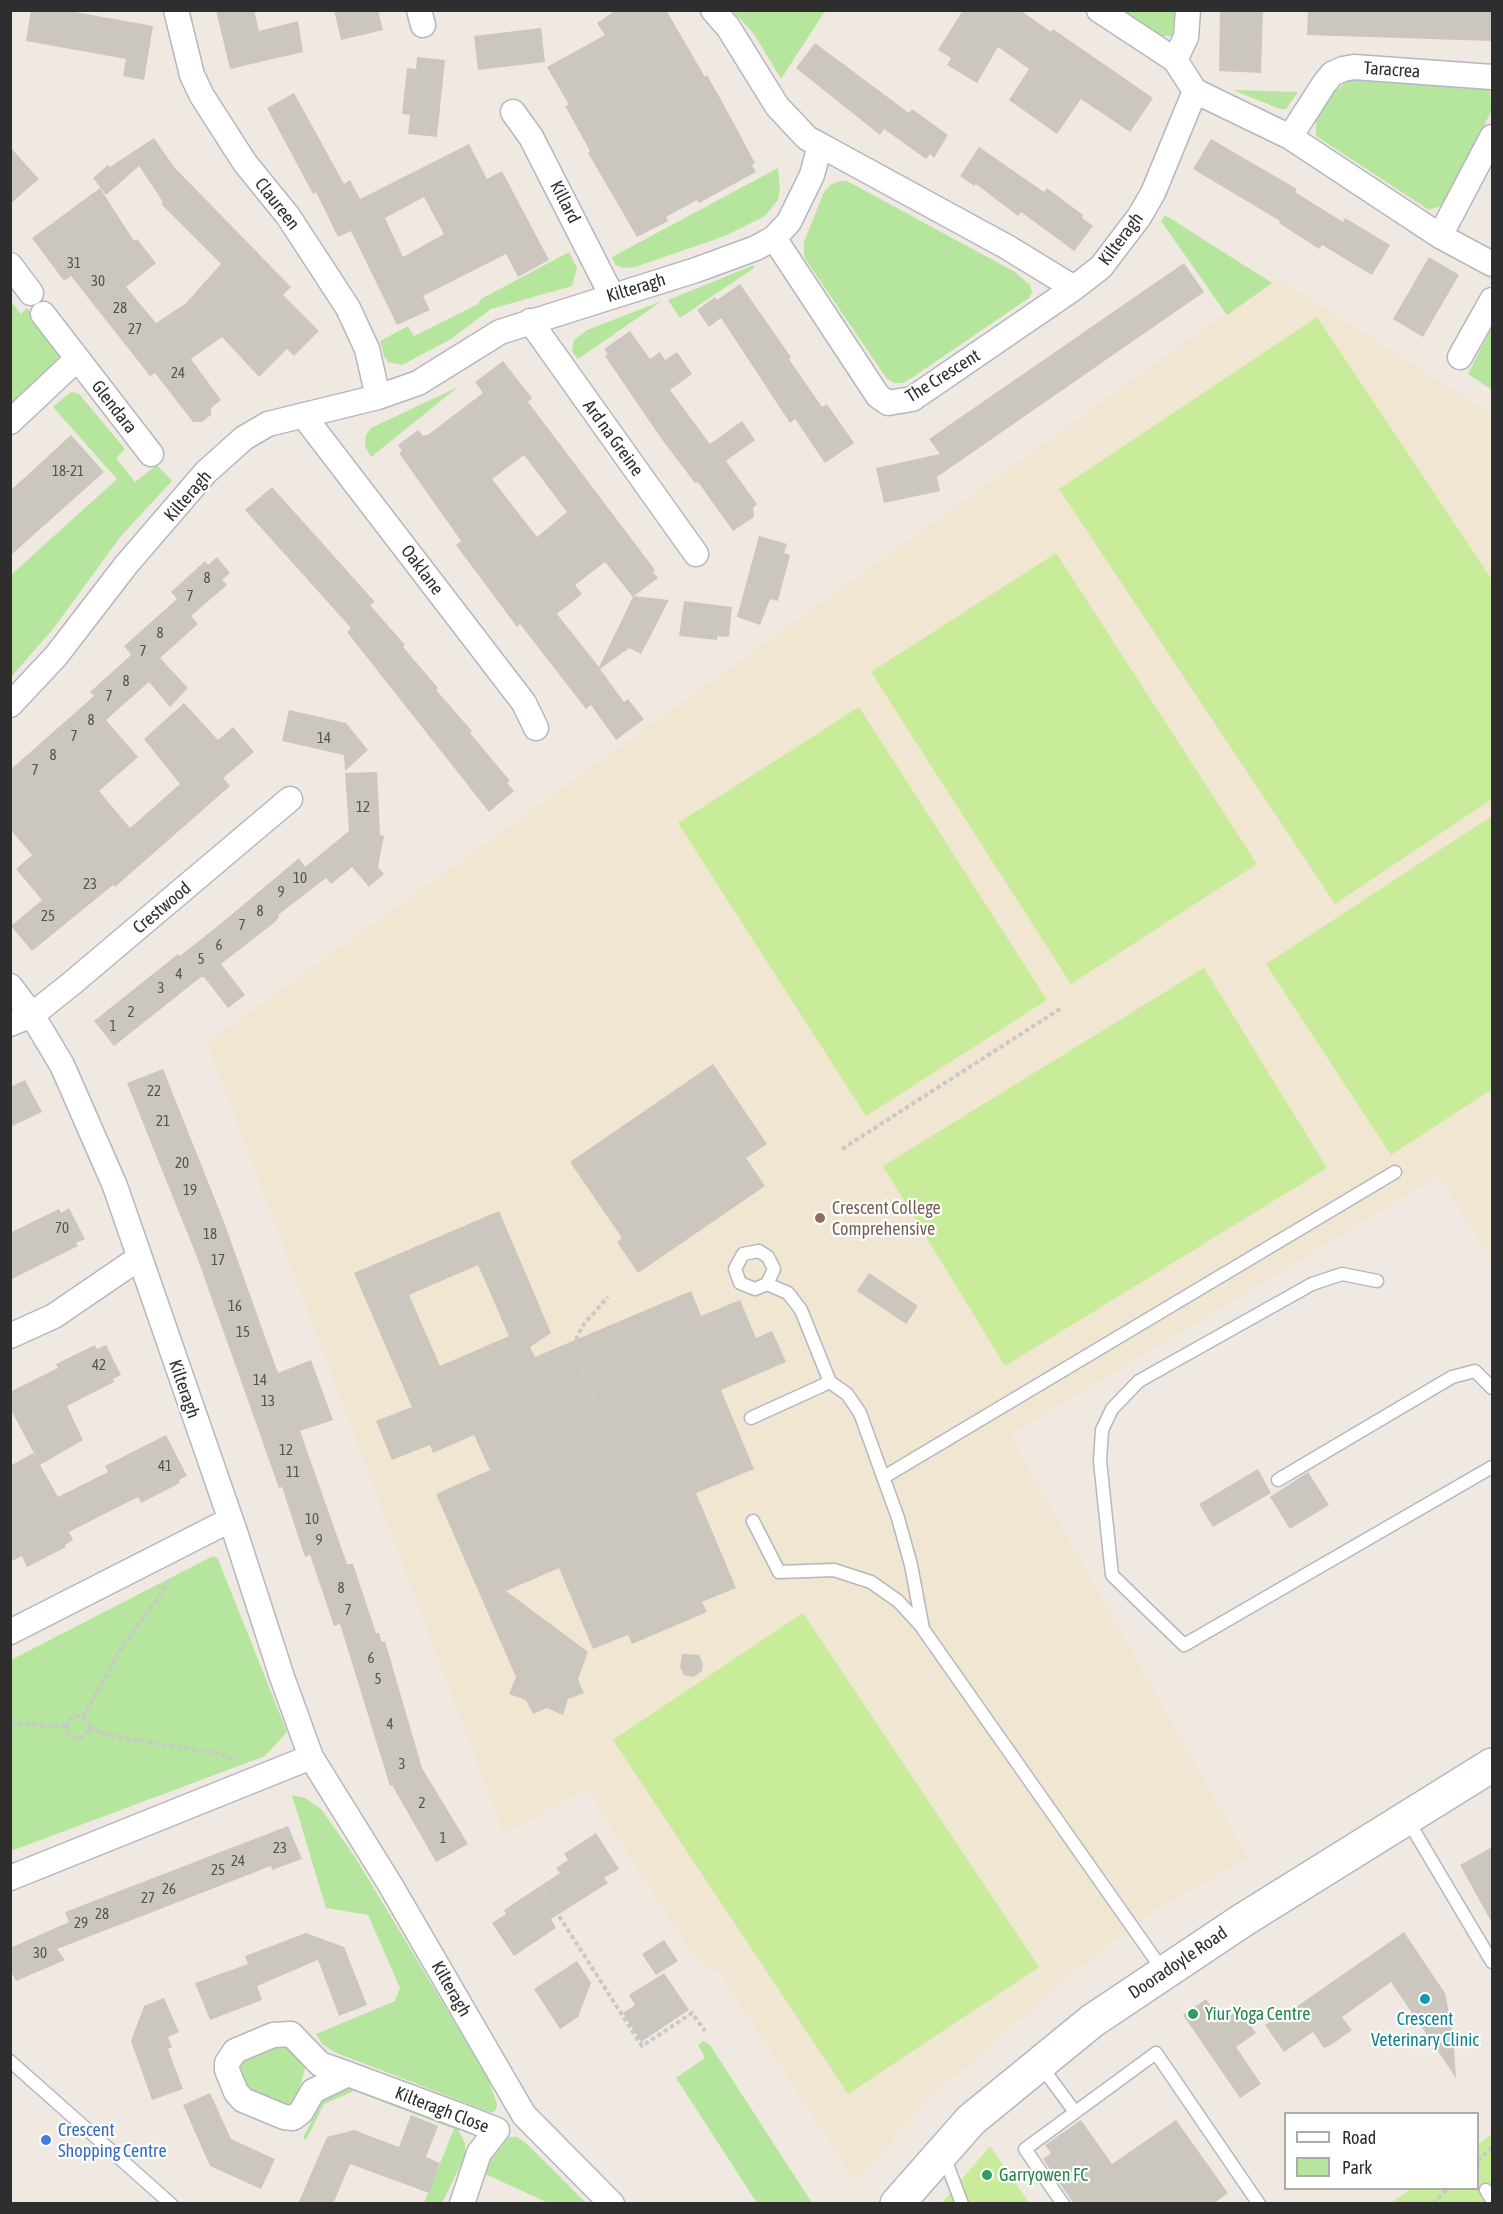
<!DOCTYPE html>
<style>
body{margin:0}
#map{position:relative;width:1503px;height:2214px;overflow:hidden;background:#efe9e1;font-family:"Asap Condensed",sans-serif}
canvas{display:block}
.frame{position:absolute;inset:0;border:12px solid #2e2e2e;pointer-events:none}
.legend{position:absolute;left:1284px;top:2112px;width:195px;height:78px;box-sizing:border-box;background:#fff;border:2px solid #ababab;margin:0;padding:8px 10px;list-style:none;font-size:18px;color:#2e2e2e}
.legend li{display:flex;align-items:center;gap:12px;height:30px}
.legend b{width:30px;border:2px solid #ababab}
</style>
<div id="map">
<canvas width="1503" height="2214"></canvas>
<div class="frame"></div>
<ul class="legend">
<li><b style="height:8px;background:#fff"></b>Road</li>
<li><b style="height:16px;background:#b6e59e"></b>Park</li>
</ul>
</div>
<script>
const ctx = document.querySelector('canvas').getContext('2d');
ctx.lineJoin = 'round';
function paint(path, color) { ctx.fillStyle = color; ctx.fill(path, 'evenodd'); }
const toPath = rows => new Path2D(rows.map(r => 'M' + r).join(''));
function stroke(path, color, width, dash) { ctx.strokeStyle = color; ctx.lineWidth = width; ctx.lineCap = dash ? 'butt' : 'round'; ctx.setLineDash(dash || []); ctx.stroke(path); }
function drawText(font, color, halo, rows, align = 'center') {
  ctx.font = font + ' "Asap Condensed",sans-serif'; ctx.lineWidth = 4.5; ctx.setLineDash([]); ctx.textBaseline = 'middle'; ctx.strokeStyle = halo; ctx.fillStyle = color; for (const [text, x, y, turn = 0] of rows) {
    ctx.save(); ctx.translate(x, y); ctx.rotate((+turn || 0) * Math.PI / 180); ctx.textAlign = isNaN(turn) ? turn : align; if (halo) ctx.strokeText(text, 0, 0); ctx.fillText(text, 0, 0); ctx.restore();
  }
}
const education = toPath([
 [1276,277,1492,415,1492,1261,1439,1176,1010,1435,1248,1858,1153,1911,1078,1969,930,2098,855,2181,720,1973,694,1957,587,1789,504,1834,207,1043]
]);
const green = toPath([
 [733,11,825,11,781,79,754,34],
 [1119,11,1177,11,1176,33,1171,36,1160,36],
 [1357,80,1455,84,1484,87,1490,90,1492,109,1447,204,1429,210,1316,136,1316,120,1332,94,1347,81],
 [1233,90,1298,92,1286,109,1280,109],
 [778,168,780,188,778,200,765,216,725,236,635,267,624,268,615,265,612,257],
 [839,181,847,181,1015,272,1030,285,1032,292,1029,298,913,377,903,383,894,383,887,379,804,257,804,242,824,192,830,185],
 [1165,215,1272,283,1227,315,1161,221],
 [569,252,577,268,572,286,491,309,451,339,402,365,388,362,384,356,380,341,408,326,414,336,478,304,481,299],
 [754,265,754,268,680,318,668,300],
 [10,300,21,314,27,308,61,357,56,366,11,405],
 [662,301,578,359,572,351,574,340,587,330],
 [1492,327,1492,390,1468,374],
 [458,387,371,457,365,446,366,435,371,428],
 [71,392,79,394,125,449,116,458,135,482,157,465,172,481,121,536,53,629,11,677,11,575,117,479,53,407],
 [213,1556,218,1559,287,1732,265,1756,11,1851,11,1660],
 [292,1795,305,1798,321,1809,355,1857,488,2078,497,2104,496,2110,492,2113,334,2052,322,2044,316,2034,395,2001,400,1988,368,1915,326,1908],
 [703,2041,710,2045,812,2203,757,2203,676,2078,705,2058,698,2045],
 [282,2045,287,2045,303,2061,305,2069,297,2097,288,2106,258,2097,247,2088,240,2069,244,2060],
 [350,2087,456,2125,465,2143,465,2156,442,2203,424,2203,454,2129,354,2091,324,2104,306,2140,303,2138,322,2100],
 [509,2137,517,2137,527,2144,586,2203,548,2203,481,2172,494,2148]
]);
const pitch = toPath([
 [1317,317,1492,580,1492,799,1335,904,1059,489],
 [1056,553,1257,864,1071,984,871,672],
 [859,707,1047,1000,866,1116,678,823],
 [1492,816,1492,1089,1391,1155,1266,964],
 [1204,968,1327,1168,1005,1366,883,1166],
 [803,1613,1039,1967,848,2094,613,1740],
 [1492,2134,1492,2203,1389,2204,1411,2189,1478,2188,1478,2144],
 [990,2146,1029,2203,941,2204]
]);
const building = toPath([
 [31,10,64,10,153,26,144,80,123,76,126,59,26,41],
 [216,10,254,10,259,31,298,21,303,52,230,69],
 [334,10,378,10,383,30,341,40],
 [616,10,666,10,705,77,707,75,719,96,755,163,752,165,756,172,699,203,697,200,666,217,668,221,637,237,588,153,590,151,565,106,569,105,547,67,605,35,597,23],
 [963,10,1020,10,1051,32,1053,29,1153,98,1130,132,1081,99,1057,134,1009,100,1029,69,998,47,977,83,947,65,951,58,938,50],
 [1220,10,1263,10,1261,73,1219,71],
 [1308,10,1492,10,1492,41,1307,35],
 [541,28,545,62,478,70,474,36],
 [815,43,909,113,912,109,948,135,934,158,930,154,926,159,884,129,880,135,796,68],
 [417,57,445,60,437,137,408,134,410,115,402,114,407,68,416,69],
 [294,93,344,184,350,180,360,199,469,144,487,179,502,171,549,260,518,277,506,254,423,296,430,310,397,325,351,231,338,237,316,192,313,194,267,108],
 [424,197,444,234,403,257,385,218],
 [154,138,174,167,291,287,283,295,319,331,294,356,287,349,259,377,222,337,191,359,221,400,211,408,211,415,202,422,193,422,155,373,150,376,71,276,64,281,32,238,100,188,134,241,137,239,156,263,126,287,156,323,185,304,221,264,161,204,163,202,139,166,106,195,93,178,108,165,110,167],
 [1211,139,1297,189,1295,192,1343,222,1345,218,1390,245,1372,275,1322,245,1319,249,1279,223,1280,221,1193,169],
 [10,147,39,179,10,204],
 [979,147,1044,192,1047,188,1083,215,1082,218,1093,226,1074,251,1021,212,1018,216,976,184,974,186,960,176],
 [1429,257,1459,275,1423,337,1393,319],
 [1184,263,1204,292,937,477,940,491,884,503,876,468,940,454,929,439],
 [740,284,791,357,789,359,822,407,827,404,854,443,825,463,795,419,790,423,721,318,709,327,697,310,715,297,717,300],
 [630,331,650,359,660,352,665,360,677,352,692,374,670,390,710,444,742,421,755,440,726,461,757,504,753,508,754,517,733,531,698,482,695,483,663,441,605,356,608,354,604,349],
 [503,361,532,398,528,402,655,570,653,572,658,578,634,596,669,600,641,654,629,648,600,669,624,702,628,699,644,719,616,740,591,705,586,709,520,624,517,627,456,545,461,541,399,453,402,451,398,445,418,430,423,436,429,434,483,393,475,382],
 [524,455,567,512,537,537,492,479],
 [605,562,633,597,599,667,557,614,582,594,575,585],
 [71,435,104,472,10,556,10,491],
 [272,487,375,602,370,605,405,645,403,647,438,688,436,690,472,731,470,733,510,781,507,783,514,791,489,812,347,632,351,628,245,510],
 [759,536,787,544,784,553,790,555,778,601,770,599,760,625,737,617],
 [217,557,230,573,222,580,227,585,191,616,198,624,160,658,188,688,170,707,149,682,106,720,138,757,99,791,130,828,180,784,144,739,184,703,218,740,233,727,254,752,223,778,230,786,115,887,113,885,32,951,11,926,42,900,16,869,32,855,10,829,10,770,94,696,90,692,131,655,124,646,177,599,171,592,205,561,208,565],
 [684,601,732,607,729,637,717,636,717,640,679,636],
 [289,710,346,723,368,750,345,771,344,755,282,741],
 [377,772,380,835,384,836,378,867,384,874,369,887,352,867,331,884,326,878,278,915,279,917,275,922,221,964,245,995,228,1008,204,977,201,977,114,1046,94,1021,178,954,180,956,224,921,299,858,305,867,349,831,345,773],
 [713,1064,767,1144,746,1158,765,1186,638,1273,617,1242,622,1238,570,1162],
 [163,1069,224,1222,278,1373,311,1360,333,1420,300,1431,347,1564,353,1564,376,1633,379,1633,382,1642,385,1641,422,1768,468,1844,436,1862,392,1785,390,1786,340,1624,334,1626,310,1555,305,1557,282,1487,279,1488,197,1257,127,1083],
 [25,1080,42,1112,10,1127,10,1087],
 [69,1208,85,1239,76,1243,78,1246,10,1280,10,1233,59,1209,61,1213],
 [499,1211,551,1333,530,1347,535,1357,691,1291,701,1316,740,1300,756,1338,772,1331,786,1362,721,1390,754,1469,696,1493,736,1588,702,1602,707,1612,632,1644,628,1635,593,1649,559,1568,506,1591,588,1652,578,1679,584,1693,568,1699,563,1715,547,1708,533,1714,526,1700,509,1694,516,1677,436,1494,490,1470,474,1435,433,1453,430,1445,392,1460,376,1421,412,1407,354,1273],
 [478,1265,509,1336,440,1366,409,1295],
 [869,1273,918,1306,906,1324,857,1291],
 [95,1345,97,1349,106,1345,121,1375,113,1379,114,1382,67,1406,83,1440,40,1465,58,1497,108,1472,105,1466,166,1435,187,1476,179,1480,180,1483,141,1503,138,1497,69,1532,73,1540,65,1545,66,1547,27,1567,22,1556,10,1562,10,1466,33,1453,37,1459,10,1408,10,1392,58,1368,56,1364],
 [1258,1469,1271,1493,1213,1527,1199,1504],
 [1308,1472,1329,1505,1290,1529,1270,1497],
 [682,1654,699,1655,703,1664,702,1671,693,1677,684,1675,680,1667],
 [288,1826,302,1859,272,1870,271,1866,57,1949,65,1960,16,1981,10,1969,10,1948,69,1922,65,1912],
 [596,1833,619,1869,604,1878,608,1883,551,1919,556,1928,514,1956,492,1923,506,1914,504,1910,560,1873,556,1868,568,1860,564,1854],
 [1492,1847,1492,1923,1460,1865],
 [1404,1932,1445,1993,1453,2033,1456,2078,1391,1982,1342,2017,1352,2030,1331,2045,1324,2048,1313,2032,1284,2052,1265,2025,1281,2014,1283,2016],
 [306,1933,344,1947,367,2005,339,2016,318,1960,257,1986,262,2000,210,2020,195,1983,248,1964,245,1956],
 [664,1940,678,1961,656,1975,642,1954],
 [577,1961,591,1983,578,2017,560,2029,534,1989],
 [664,1973,689,2010,641,2042,623,2013,635,2005,629,1995],
 [164,1998,179,2032,168,2037,172,2047,168,2049,183,2089,152,2100,131,2041,144,2006],
 [1206,1999,1222,2022,1239,2009,1256,2033,1236,2047,1261,2084,1240,2098,1183,2015],
 [210,2093,231,2139,275,2159,261,2189,210,2166,183,2105],
 [411,2115,438,2126,426,2157,440,2163,429,2193,350,2164,333,2204,298,2204,327,2137,354,2130,399,2147],
 [1081,2120,1112,2164,1176,2120,1228,2193,1213,2204,1074,2204,1043,2159,1051,2153,1045,2145]
]);
const path = toPath([
 [842,1149,1060,1009],
 [593,1397,576,1351,577,1337,584,1324,608,1297],
 '67 1727a11 11 0 1 1 22 0a11 11 0 1 1-22 0Z',
 [83,1717,119,1652,171,1579],
 [10,1724,67,1726],
 [89,1728,117,1737,217,1753,237,1760],
 [543,1891,642,2046,692,2013,705,2031],
 [1478,2161,1492,2147],
 [1433,2204,1448,2188]
]);
const service = toPath([
 [1377,1281,1342,1274,1312,1284,1139,1381,1112,1409,1102,1430,1100,1461,1112,1575,1184,1645,1492,1467],
 [767,1284,774,1269,768,1257,759,1251,743,1254,735,1269,740,1283,755,1289,767,1284,788,1293,801,1310,830,1382,847,1394,860,1413,898,1518,911,1565,923,1629,1164,1972],
 [751,1418,830,1382],
 [884,1477,1395,1172],
 [1278,1480,1452,1377,1475,1371,1492,1388],
 [753,1521,779,1572,834,1570,871,1582,898,1601,923,1628],
 [1407,1819,1492,1962],
 [10,2061,171,2204],
 [1041,2066,1075,2112],
 [944,2156,962,2204],
 [1486,2190,1492,2200],
 [1063,2204,1025,2149,1156,2053,1259,2204]
]);
const minor = toPath([
 [176,10,192,75,202,96,245,163,288,216,348,308,367,349,378,397],
 [419,10,423,25],
 [713,10,728,27,777,106,807,138,820,145],
 [1099,10,1175,60,1195,91,1290,137,1440,236,1492,264],
 [1175,60,1186,37,1188,10],
 [513,112,531,137,612,296],
 [1290,137,1324,84,1332,74,1343,69,1354,67,1492,77],
 [1440,236,1492,137],
 [774,238,878,396,888,403,912,399,1074,288],
 [10,265,31,293],
 [43,314,151,454],
 [530,321,696,554],
 [1460,357,1492,300],
 [303,415,524,703,536,728],
 [10,422,77,359],
 [10,705,56,656,126,565,206,472,244,438,268,424,378,397,418,383,500,332,696,270,756,248,774,238,789,222,812,175,820,145,1007,247,1074,288,1101,267,1139,217,1153,193,1195,91],
 [10,986,32,1015,62,1065,115,1186,235,1532,282,1677,311,1757,391,1886,524,2115,612,2204],
 [10,1024,32,1015,71,984,290,799],
 [10,1336,54,1316,139,1258],
 [10,1632,230,1520],
 [10,1878,311,1757],
 [348,2074,313,2091,301,2112,293,2118,284,2117,243,2100,236,2092,227,2070,227,2063,235,2051,273,2035,291,2034,320,2064,348,2074,469,2119,497,2130,479,2153,462,2204]
]);
const secondary = toPath([
 [897,2204,971,2120,1092,2021,1243,1920,1492,1765]
]);
const markers = [
 [820,1218,6,"#8d6e63"],
 [1425,1999,6,"#0f9aa8"],
 [1193,2014,6,"#2e9e5b"],
 [46,2140,6,"#3f7fe0"],
 [987,2175,6,"#2e9e5b"]
];
const numberNames = [
 ["31",74,263],
 ["30",98,281],
 ["28",120,308],
 ["27",135,329],
 ["24",178,373],
 ["18-21",68,471],
 ["8",207,578],
 ["7",190,596],
 ["8",160,633],
 ["7",143,651],
 ["8",126,681],
 ["7",109,696],
 ["8",91,720],
 ["7",74,736],
 ["14",324,738],
 ["8",53,755],
 ["7",35,770],
 ["12",363,807],
 ["10",300,878],
 ["23",90,884],
 ["9",281,892],
 ["8",260,911],
 ["25",48,916],
 ["7",242,925],
 ["6",219,945],
 ["5",201,959],
 ["4",179,974],
 ["3",161,988],
 ["2",131,1012],
 ["1",113,1026],
 ["22",154,1091],
 ["21",163,1121],
 ["20",182,1163],
 ["19",190,1190],
 ["70",62,1228],
 ["18",210,1234],
 ["17",218,1260],
 ["16",235,1306],
 ["15",243,1332],
 ["42",99,1365],
 ["14",260,1380],
 ["13",268,1401],
 ["12",286,1450],
 ["41",165,1466],
 ["11",293,1472],
 ["10",312,1519],
 ["9",319,1540],
 ["8",341,1588],
 ["7",348,1610],
 ["6",371,1658],
 ["5",378,1679],
 ["4",390,1724],
 ["3",402,1764],
 ["2",422,1803],
 ["1",443,1838],
 ["23",280,1848],
 ["24",238,1861],
 ["25",218,1870],
 ["26",169,1889],
 ["27",148,1898],
 ["28",102,1914],
 ["29",81,1923],
 ["30",40,1953]
];
const streetNames = [
 ["Taracrea",1392,70,4],
 ["Killard",565,202,63],
 ["Claureen",277,204,52],
 ["Kilteragh",1121,239,-53],
 ["Kilteragh",636,288,-17],
 ["The Crescent",943,376,-32],
 ["Glendara",114,407,52],
 ["Ard na Greine",613,438,54],
 ["Kilteragh",188,496,-49],
 ["Oaklane",422,570,53],
 ["Crestwood",162,908,-40],
 ["Kilteragh",184,1389,71],
 ["Dooradoyle Road",1178,1963,-34],
 ["Kilteragh",451,1989,60],
 ["Kilteragh Close",442,2110,21]
];
const educationNames = [
 ["Crescent College",832,1208],
 ["Comprehensive",832,1229]
];
const leisureNames = [
 ["Yiur Yoga Centre",1205,2014],
 ["Garryowen FC",999,2175]
];
const cultureNames = [
 ["Crescent",1425,2019],
 ["Veterinary Clinic",1425,2040]
];
const shopNames = [
 ["Crescent",58,2130],
 ["Shopping Centre",58,2151]
];
paint(education, '#f0e6d1');
paint(green, '#b6e59e');
paint(pitch, '#c9ec9a');
paint(building, '#cbc7bf');
stroke(service, '#b4b7c1', 15);
stroke(minor, '#b4b7c1', 27);
stroke(secondary, '#b4b7c1', 36);
stroke(path, '#c9c9c9', 4, [4.5, 3]);
stroke(service, '#fff', 12);
stroke(minor, '#fff', 24);
stroke(secondary, '#fff', 33);
for (const [x, y, r, color] of markers) { const dot = new Path2D(); dot.arc(x, y, r, 0, 2 * Math.PI); ctx.fillStyle = color; ctx.fill(dot); stroke(dot, '#fff', 2); }
drawText('15px', '#555452', null, numberNames);
drawText('18px', '#2e2e2e', '#fff', streetNames);
drawText('18px', '#785e54', '#fff', educationNames, 'left');
drawText('18px', '#27864d', '#fff', leisureNames, 'left');
drawText('18px', '#0d838f', '#fff', cultureNames);
drawText('18px', '#366cbe', '#fff', shopNames, 'left');
</script>
